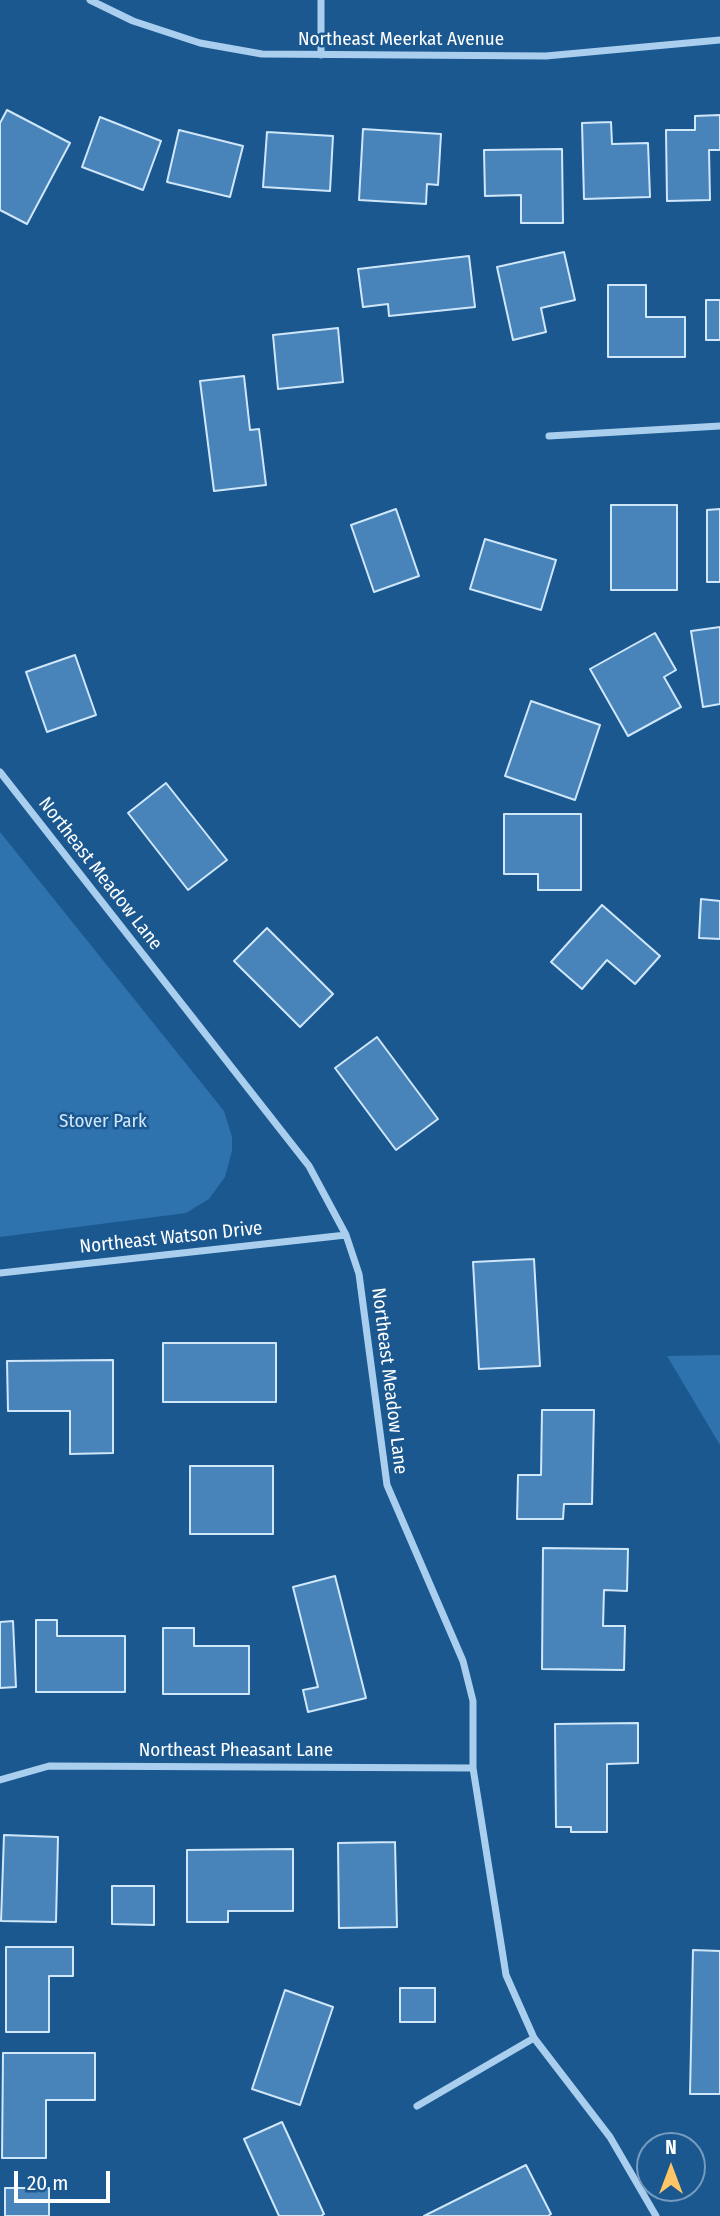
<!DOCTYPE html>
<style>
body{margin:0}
#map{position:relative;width:720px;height:2216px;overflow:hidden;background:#1b5890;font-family:"Fira Sans Condensed",sans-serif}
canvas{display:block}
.north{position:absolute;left:636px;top:2132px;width:70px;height:70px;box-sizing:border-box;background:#1b5890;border:2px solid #769bbc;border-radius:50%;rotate:0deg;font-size:19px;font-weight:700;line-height:28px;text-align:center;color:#fff}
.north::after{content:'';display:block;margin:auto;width:24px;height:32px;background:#ffc667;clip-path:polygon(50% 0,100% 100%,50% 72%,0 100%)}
.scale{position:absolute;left:14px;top:2171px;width:96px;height:32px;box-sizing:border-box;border:4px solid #fff;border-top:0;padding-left:9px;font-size:21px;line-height:24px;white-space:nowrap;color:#fff;-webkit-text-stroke:5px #1b5890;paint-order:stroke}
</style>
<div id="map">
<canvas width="720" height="2216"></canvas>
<div class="north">N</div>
<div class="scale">20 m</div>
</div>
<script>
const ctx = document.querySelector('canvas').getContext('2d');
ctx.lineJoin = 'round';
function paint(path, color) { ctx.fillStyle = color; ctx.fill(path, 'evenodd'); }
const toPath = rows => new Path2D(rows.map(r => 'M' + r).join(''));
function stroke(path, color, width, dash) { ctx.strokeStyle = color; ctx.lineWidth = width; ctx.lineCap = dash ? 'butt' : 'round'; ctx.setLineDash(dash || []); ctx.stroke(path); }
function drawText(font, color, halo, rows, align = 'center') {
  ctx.font = font + ' "Fira Sans Condensed",sans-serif'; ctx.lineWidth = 5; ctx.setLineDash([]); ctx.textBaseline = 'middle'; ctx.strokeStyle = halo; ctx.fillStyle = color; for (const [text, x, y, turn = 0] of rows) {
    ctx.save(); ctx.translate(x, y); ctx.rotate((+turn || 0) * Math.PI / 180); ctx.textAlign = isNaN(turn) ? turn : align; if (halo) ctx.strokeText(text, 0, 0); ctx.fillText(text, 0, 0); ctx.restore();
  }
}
const green = toPath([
 [0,832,224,1111,232,1137,232,1151,225,1177,209,1199,186,1213,0,1237],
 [720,1355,720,1445,667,1356]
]);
const building = toPath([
 [7,110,70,143,27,224,0,210,0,123,7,110],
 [720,115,720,150,709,150,710,200,667,201,666,130,695,130,695,116,720,115],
 [100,117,161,141,143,190,82,167,100,117],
 [611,122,612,144,648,143,650,197,584,199,582,123,611,122],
 [363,129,441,134,438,185,427,184,426,204,359,200,363,129],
 [179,130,243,146,230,197,167,182,179,130],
 [267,132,333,136,330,191,263,187,267,132],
 [562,149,563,223,521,223,521,195,485,196,484,150,562,149],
 [564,252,575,300,541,308,546,332,513,340,497,267,564,252],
 [469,256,475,307,389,316,388,304,363,307,358,269,469,256],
 [608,285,646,285,646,317,685,317,685,357,608,357,608,285],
 [706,300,720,300,720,340,706,340,706,300],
 [338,328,343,382,278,389,273,335,338,328],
 [244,376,250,430,259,429,266,485,214,491,200,381,244,376],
 [611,505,677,505,677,590,611,590,611,505],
 [396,509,419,576,374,592,351,525,396,509],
 [720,509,720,582,707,582,707,510,720,509],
 [485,539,556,560,541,610,470,589,485,539],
 [720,627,720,704,703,707,691,631,720,627],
 [655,633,676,670,664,677,681,707,628,736,590,669,655,633],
 [75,655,96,715,47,732,26,672,75,655],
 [531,701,600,725,575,800,505,776,531,701],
 [166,783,227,860,188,890,128,813,166,783],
 [504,814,581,814,581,890,538,890,538,874,504,874,504,814],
 [701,899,720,901,720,939,699,938,701,899],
 [602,905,660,956,635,984,607,960,582,989,551,962,602,905],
 [267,928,333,994,300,1027,234,961,267,928],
 [377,1037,438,1119,396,1150,335,1068,377,1037],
 [534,1259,540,1366,479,1369,473,1262,534,1259],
 [163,1343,276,1343,276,1402,163,1402,163,1343],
 [113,1360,113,1453,70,1454,70,1411,8,1411,7,1361,113,1360],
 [542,1410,594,1410,592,1504,564,1504,563,1519,517,1519,518,1475,541,1475,542,1410],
 [190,1466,273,1466,273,1534,190,1534,190,1466],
 [543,1548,628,1549,627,1591,604,1590,603,1626,625,1626,624,1670,542,1669,543,1548],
 [335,1576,366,1698,308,1712,303,1690,318,1687,293,1587,335,1576],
 [36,1620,57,1620,57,1636,125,1636,125,1692,36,1692,36,1620],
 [13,1621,16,1687,0,1688,0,1622,13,1621],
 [163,1628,194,1628,194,1646,249,1646,249,1694,163,1694,163,1628],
 [638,1723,638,1763,607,1764,607,1832,571,1832,571,1827,556,1827,555,1724,638,1723],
 [4,1835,58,1837,56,1922,1,1921,4,1835],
 [395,1842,397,1927,339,1928,338,1843,395,1842],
 [293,1849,293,1911,228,1911,228,1922,187,1922,187,1850,293,1849],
 [112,1886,154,1886,154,1925,112,1924,112,1886],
 [6,1947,73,1947,73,1976,49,1976,49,2032,6,2032,6,1947],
 [693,1950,720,1951,720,2094,690,2094,693,1950],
 [400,1988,435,1988,435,2022,400,2022,400,1988],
 [285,1990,333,2007,300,2105,252,2089,285,1990],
 [3,2053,95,2053,95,2100,46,2100,46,2158,2,2158,3,2053],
 [282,2122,324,2214,321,2216,279,2216,244,2139,282,2122],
 [526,2165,551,2214,548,2216,424,2216,526,2165],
 [5,2188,49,2188,49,2216,5,2216,5,2188]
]);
const minor = toPath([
 [90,0,133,21,200,43,262,54,546,56,720,40],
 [321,0,321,55],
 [549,436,720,426],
 [0,772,309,1166,346,1235,359,1274,387,1485,463,1661,473,1701,473,1768,506,1975,534,2038,610,2137,656,2216],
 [0,1273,346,1235],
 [0,1780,49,1766,473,1768],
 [417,2106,534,2038]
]);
const streetNames = [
 ["Northeast Meerkat Avenue",401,40],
 ["Northeast Meadow Lane",100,874,52],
 ["Northeast Watson Drive",171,1238,-6],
 ["Northeast Meadow Lane",389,1381,83],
 ["Northeast Pheasant Lane",236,1751]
];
const parkNames = [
 ["Stover Park",103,1122]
];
paint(green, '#2e72ae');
paint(building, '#4884b9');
stroke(building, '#d0e7fa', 2);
stroke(minor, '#aacfee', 7);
drawText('19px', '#fff', '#1b5890', streetNames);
drawText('19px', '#d0e7fa', '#1b5890', parkNames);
</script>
